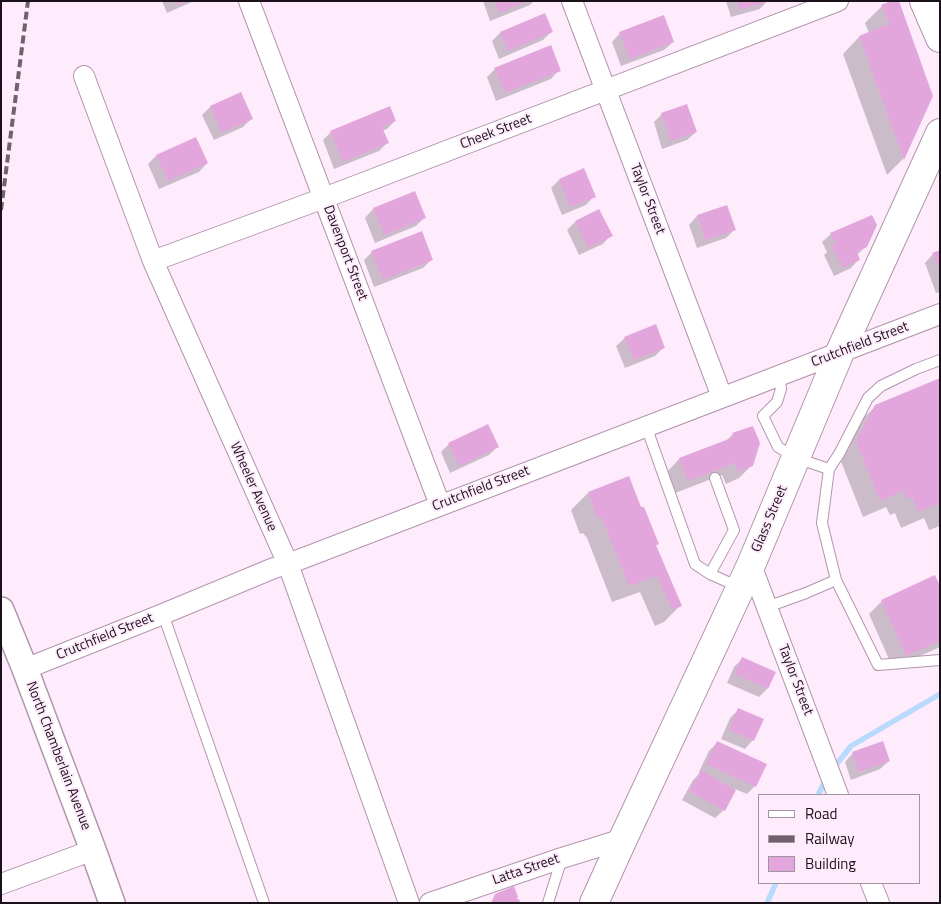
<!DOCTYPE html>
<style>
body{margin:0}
#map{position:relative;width:941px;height:904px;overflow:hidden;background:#feecfc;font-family:"Titillium Web",sans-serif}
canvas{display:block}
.frame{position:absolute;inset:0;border:2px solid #1b111a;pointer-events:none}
.legend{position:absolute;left:758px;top:794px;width:162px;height:90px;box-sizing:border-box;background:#feecfc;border:1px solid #a394a2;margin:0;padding:6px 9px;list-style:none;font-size:15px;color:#1b111a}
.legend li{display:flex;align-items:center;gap:10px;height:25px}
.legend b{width:25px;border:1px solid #a394a2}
</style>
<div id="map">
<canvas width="941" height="904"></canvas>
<div class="frame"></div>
<ul class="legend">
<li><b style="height:6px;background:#fff"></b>Road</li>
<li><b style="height:6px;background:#6f626d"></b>Railway</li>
<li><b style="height:14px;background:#e2a6dc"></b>Building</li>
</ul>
</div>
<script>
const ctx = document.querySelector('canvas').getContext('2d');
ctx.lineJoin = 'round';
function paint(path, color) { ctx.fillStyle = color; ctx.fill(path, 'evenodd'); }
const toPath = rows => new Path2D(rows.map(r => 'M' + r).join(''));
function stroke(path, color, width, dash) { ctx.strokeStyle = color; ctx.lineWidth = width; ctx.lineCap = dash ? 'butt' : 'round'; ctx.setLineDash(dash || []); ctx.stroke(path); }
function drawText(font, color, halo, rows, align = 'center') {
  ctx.font = font + ' "Titillium Web",sans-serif'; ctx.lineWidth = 4; ctx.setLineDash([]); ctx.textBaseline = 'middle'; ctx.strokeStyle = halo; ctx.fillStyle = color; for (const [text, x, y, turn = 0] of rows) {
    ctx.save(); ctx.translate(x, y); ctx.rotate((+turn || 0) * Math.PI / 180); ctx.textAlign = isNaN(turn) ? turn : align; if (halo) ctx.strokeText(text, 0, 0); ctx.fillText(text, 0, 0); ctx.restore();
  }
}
const shadow = toPath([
 [162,1,194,1,167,13],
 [483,1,534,1,530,5,490,21],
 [726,1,767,1,760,9,731,17],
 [894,1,932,96,903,159,887,175,843,54,859,37,869,33,865,23,881,7],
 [544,14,551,32,543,40,499,59,492,41,500,33],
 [620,33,673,42,664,50,621,66,612,42],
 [495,69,559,70,551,79,496,101,487,77],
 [210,107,252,118,243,127,214,140,202,115],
 [662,114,696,132,687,140,662,149,654,122],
 [395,121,387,129,382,131,387,143,379,151,334,169,323,140,331,132],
 [156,156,207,163,199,172,159,189,148,164],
 [584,170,594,196,586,205,562,215,551,188,559,180],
 [414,192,425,217,416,226,375,243,365,218,373,209],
 [726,206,734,230,726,238,697,248,689,225,697,216],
 [871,217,866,246,857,255,859,259,851,268,834,276,824,255,827,252,822,242,831,234],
 [575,222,611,235,603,244,579,255,567,230],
 [372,252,432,259,423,268,374,287,364,260],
 [940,252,940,292,936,293,925,263,933,254],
 [625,338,664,347,655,356,625,368,616,346],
 [940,379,940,526,929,530,924,518,901,528,895,513,890,515,886,507,863,517,840,459,858,423,876,406],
 [752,427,752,465,739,478,726,484,722,475,675,493,667,472,679,459,725,442,733,434],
 [449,444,497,447,489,455,450,473,441,452],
 [588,493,641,509,658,544,655,546,681,605,664,622,655,626,640,592,612,602,587,538,583,533,580,534,571,510],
 [940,589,940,647,893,668,869,614,882,601],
 [742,659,767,689,759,697,727,683,734,667],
 [738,710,753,740,745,749,721,739,730,718],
 [717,743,755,786,747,794,735,789,724,810,715,818,682,800,693,780,700,773,699,772,709,751],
 [853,753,889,761,880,769,851,780,845,762]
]);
const stream = toPath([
 [832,770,851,746,940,694],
 [818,795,827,777],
 [767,903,776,883]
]);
const building = toPath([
 [174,1,185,1,176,5],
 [494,1,529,1,499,13],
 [737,1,766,1,766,2,739,10],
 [891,1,899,1,933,96,904,160,859,36,889,24,881,5],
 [545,13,553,32,508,51,500,32],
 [664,15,674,42,630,59,619,32],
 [551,45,561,71,505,93,494,68],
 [241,92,253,119,222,133,210,106],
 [687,104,697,132,671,141,661,113],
 [390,106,396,121,382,127,389,143,343,162,330,131],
 [196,137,208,163,168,181,156,155],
 [584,168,596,197,570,207,559,179],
 [415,191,426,218,384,235,373,208],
 [727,205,736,230,705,240,697,215],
 [599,209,613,236,588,248,575,221],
 [872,215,877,225,867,247,857,252,860,260,843,268,831,246,836,244,830,233],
 [422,231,433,260,383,280,371,251],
 [940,250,940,272,932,253],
 [656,324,665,348,634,360,624,337],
 [940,378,940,503,918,512,912,497,907,499,903,491,880,501,856,441,875,405],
 [488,424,499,447,459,466,448,443],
 [753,426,760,443,753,466,738,472,735,463,688,481,679,458,734,437,732,433],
 [629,476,641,507,644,507,659,544,656,545,682,606,672,610,657,576,629,586,603,521,601,517,597,518,588,492],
 [935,575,940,586,940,641,906,656,881,600],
 [742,657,776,672,768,689,734,674],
 [738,708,764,719,754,741,729,730],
 [717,741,767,764,756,787,706,764],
 [883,741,890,761,859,772,852,752],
 [701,770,736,790,725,811,689,791],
 [514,886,518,897,517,899,520,900,519,903,491,903,495,894]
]);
const service = toPath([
 [779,375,781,389,777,402,763,416,778,447,796,458,829,469],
 [646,426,695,564,710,574,739,587],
 [710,574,734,530,715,478],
 [836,580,878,665,940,660],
 [767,607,806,593,836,580,822,523,829,469,839,454,868,398,881,386,916,369,940,360],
 [163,614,264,903],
 [548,903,562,858]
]);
const minor = toPath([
 [249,1,440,505],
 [572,1,722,397],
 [84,76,153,261,288,564,409,903],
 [153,261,324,198,838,1],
 [751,565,838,795],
 [25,669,163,614,274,568,288,564,940,314],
 [871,883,879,903],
 [1,884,93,850],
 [430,903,562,858,623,839]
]);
const tertiary = toPath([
 [1,610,25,669,93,850,112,903]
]);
const secondary = toPath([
 [924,1,940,38],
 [594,903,623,839,751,565,840,352,940,133]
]);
const rail = toPath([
 [1,210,28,1]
]);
const streetNames = [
 ["Cheek Street",496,132,-21],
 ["Taylor Street",647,199,69],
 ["Davenport Street",345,253,69],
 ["Crutchfield Street",860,345,-21],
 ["Wheeler Avenue",253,487,66],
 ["Crutchfield Street",481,489,-21],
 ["Glass Street",770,519,-67],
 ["Crutchfield Street",105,637,-22],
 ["Taylor Street",795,680,69],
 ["North Chamberlain Avenue",58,756,69],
 ["Latta Street",526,870,-19]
];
paint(shadow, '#0003');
stroke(stream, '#b8dafc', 5.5);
paint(building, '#e2a6dc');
stroke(service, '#b195ad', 12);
stroke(minor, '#b195ad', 22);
stroke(tertiary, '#b195ad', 28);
stroke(secondary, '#b195ad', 30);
stroke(service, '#fff', 10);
stroke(minor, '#fff', 20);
stroke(tertiary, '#fff', 25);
stroke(secondary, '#fff', 28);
stroke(rail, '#6f626d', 4, [8, 4]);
drawText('14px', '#1b111a', '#feecfc', streetNames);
</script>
